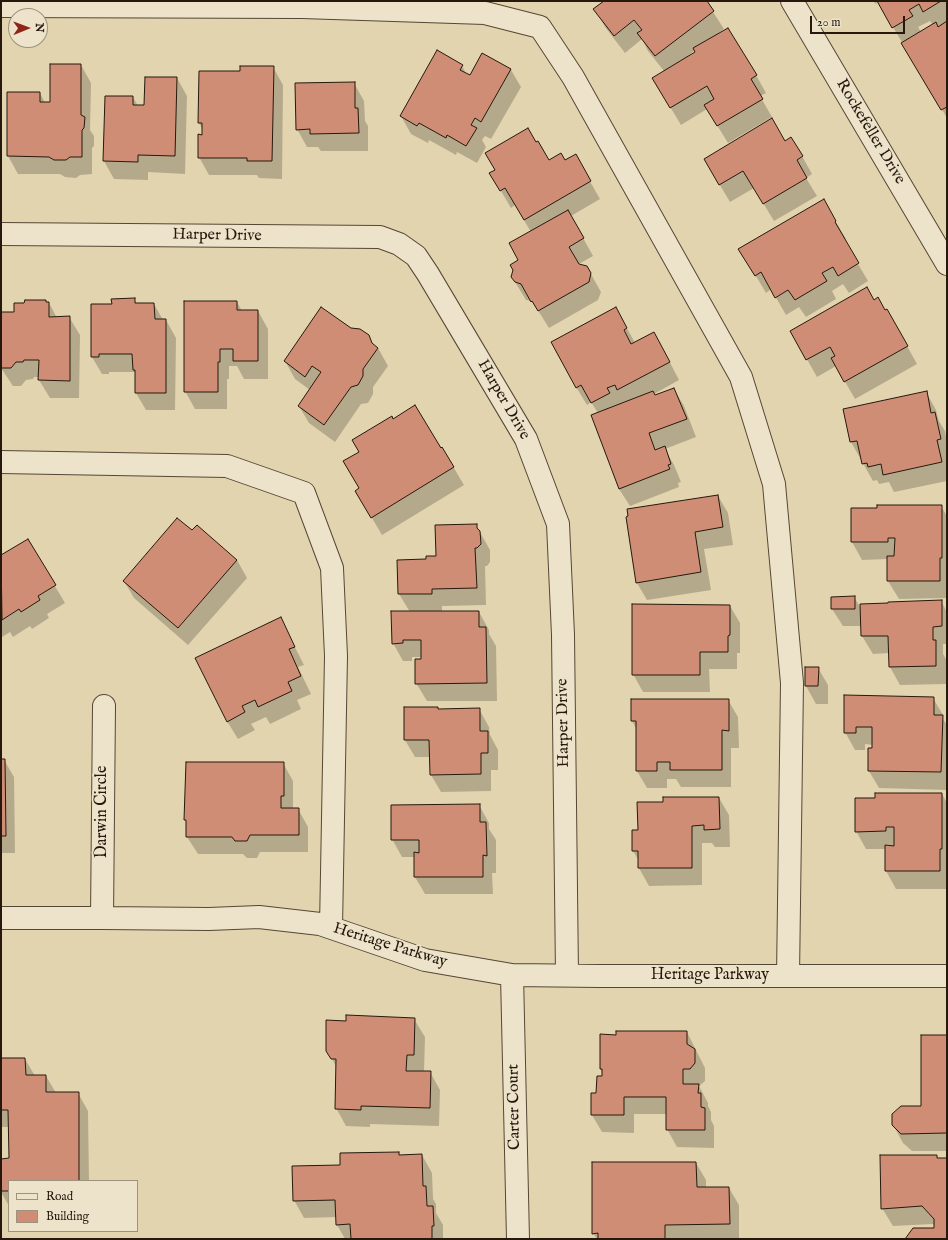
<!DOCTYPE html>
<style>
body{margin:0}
#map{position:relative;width:948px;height:1240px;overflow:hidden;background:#e2d4ae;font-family:"IM FELL English",serif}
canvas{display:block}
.frame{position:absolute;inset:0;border:2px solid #26180d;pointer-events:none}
.legend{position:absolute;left:8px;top:1180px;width:130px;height:52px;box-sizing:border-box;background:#ece3ca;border:1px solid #9d927e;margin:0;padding:5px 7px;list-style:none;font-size:12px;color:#26180d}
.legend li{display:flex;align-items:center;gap:8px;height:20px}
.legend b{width:20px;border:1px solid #9d927e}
.north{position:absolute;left:8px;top:8px;width:40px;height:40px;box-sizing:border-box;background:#ece3ca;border:1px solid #9d927e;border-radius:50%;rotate:89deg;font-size:11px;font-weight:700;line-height:16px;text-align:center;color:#26180d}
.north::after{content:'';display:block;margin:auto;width:14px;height:18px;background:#8f2418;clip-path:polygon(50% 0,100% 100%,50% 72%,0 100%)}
.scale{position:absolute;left:810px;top:16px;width:95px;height:18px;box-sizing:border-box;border:2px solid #26180d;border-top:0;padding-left:5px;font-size:12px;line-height:14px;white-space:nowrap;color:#26180d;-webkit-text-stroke:3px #ece3ca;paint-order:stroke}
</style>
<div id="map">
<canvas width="948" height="1240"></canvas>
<div class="frame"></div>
<ul class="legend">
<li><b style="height:5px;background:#ece3ca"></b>Road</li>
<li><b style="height:11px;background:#cf8d76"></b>Building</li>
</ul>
<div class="north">N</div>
<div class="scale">20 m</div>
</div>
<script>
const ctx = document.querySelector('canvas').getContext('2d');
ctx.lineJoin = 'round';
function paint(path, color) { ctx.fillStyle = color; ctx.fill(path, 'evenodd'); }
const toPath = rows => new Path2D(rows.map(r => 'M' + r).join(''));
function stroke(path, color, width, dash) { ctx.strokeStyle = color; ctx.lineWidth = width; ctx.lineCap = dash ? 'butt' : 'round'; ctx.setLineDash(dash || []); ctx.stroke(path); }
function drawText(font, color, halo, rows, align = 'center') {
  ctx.font = font + ' "IM FELL English",serif'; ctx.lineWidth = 3.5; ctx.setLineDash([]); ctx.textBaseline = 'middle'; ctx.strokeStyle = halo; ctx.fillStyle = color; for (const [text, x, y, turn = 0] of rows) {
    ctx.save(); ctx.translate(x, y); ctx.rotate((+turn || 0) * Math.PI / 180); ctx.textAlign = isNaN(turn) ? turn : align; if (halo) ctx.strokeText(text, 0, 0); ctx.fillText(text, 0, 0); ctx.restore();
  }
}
const shadow = toPath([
 [602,1,706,1,724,29,716,35,756,75,766,93,760,96,772,117,728,143,707,109,681,125,663,95,664,71,648,51,642,39,625,53,605,27,595,9,603,3],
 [695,50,696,52,690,56,689,55],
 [874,1,947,1,947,118,878,2,875,4],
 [930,21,933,25,921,32,918,27],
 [482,54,511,70,521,87,491,139,485,136,482,140,486,147,477,163,457,152,456,155,429,140,428,143,411,134,401,116,462,66,467,75,470,76],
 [81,65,91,83,90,130,94,136,94,146,92,148,92,174,80,175,76,178,65,177,60,174,18,174,8,156,8,93,40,93,45,103,51,103],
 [273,67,283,85,282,179,259,178,257,175,209,175,199,157,203,130,199,123,241,72],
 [177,78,187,96,185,174,148,172,148,180,114,179,104,161,106,97,133,97,138,106,145,106],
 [354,83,364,101,365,121,368,126,368,151,321,151,318,147,307,147,297,129],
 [785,142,802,156,812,174,806,178,817,196,774,221,754,188,730,202,705,160],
 [575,155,600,199,571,216,593,256,577,265,587,267,601,292,598,300,549,328,532,301,526,300,512,277,531,232,515,205,511,208,491,174,549,162,565,162],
 [823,200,846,239,844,240,868,281,849,293,843,284,832,291,836,299,806,317,799,307,786,315,771,289,766,293,740,249],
 [134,299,137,304,154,304,163,320,166,320,176,338,175,410,146,410,136,393,136,374,135,372,109,372,109,374,102,374,92,357,113,305],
 [45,301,47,303,49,303,57,318,69,317,80,335,79,398,50,398,39,380,39,377,34,377,33,379,26,380,21,386,13,386,1,368,1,313,15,313],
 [874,301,897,328,917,364,855,399,836,366,817,377,791,331],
 [237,302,242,311,258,311,268,329,268,379,244,379,237,366,229,366,229,379,227,379,227,409,195,409,185,391],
 [616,308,635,343,664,351,679,380,654,394,655,396,674,389,684,406,696,437,665,449,674,465,681,482,678,483,679,487,630,506,619,489,598,413,591,402,587,405,576,387],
 [368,336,374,346,378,348,388,366,373,387,373,394,368,403,361,404,335,442,309,423,299,406,310,390,295,379,285,361],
 [926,392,936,410,939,421,945,431,947,442,947,481,894,492,889,482,879,484,877,480,873,481,851,442,844,410],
 [393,420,441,449,442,448,464,485,382,535,356,491,360,489],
 [718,496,728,513,733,545,704,549,711,590,647,600,637,583],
 [941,506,947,516,947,598,899,599,888,581,888,559,862,560,852,542],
 [476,525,490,550,490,562,487,566,485,566,486,605,442,606,442,612,479,612,489,630,489,634,496,646,497,701,427,701,416,683,422,657,412,657,412,661,403,661,393,643,410,612,399,594,428,560,438,557],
 [192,532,237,560,247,578,188,645,134,598,124,581],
 [28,541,65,603,47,614,49,618,32,629,30,626,13,637,10,632,2,637,1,557],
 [854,597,862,610,941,601,947,612,947,644,943,644,943,654,946,659,946,684,900,685,890,667,890,653,873,654,862,636,862,626,843,626,832,609],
 [730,606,740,623,740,653,737,653,737,669,709,669,710,692,643,692,633,674],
 [280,618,304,665,298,667,311,694,297,700,301,709,270,724,266,717,251,724,255,730,238,739,227,721],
 [818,668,828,685,828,704,816,704,806,686],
 [845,696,933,698,943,715,943,719,947,725,947,790,879,788,869,771,873,745,865,744,865,750,855,750,845,732],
 [728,700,738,717,739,748,731,748,731,787,681,787,676,779,667,779,667,788,647,788,637,771,637,730,632,721],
 [479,709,489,727,490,735,498,750,498,770,491,770,491,791,441,792,431,775,430,757,415,757,405,740,438,710],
 [1,760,4,760,14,777,15,853,1,853],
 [283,763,293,781,293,809,298,809,308,827,308,852,260,852,257,858,247,858,243,854,198,854,187,837,187,822,185,819],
 [942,794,947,803,947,889,896,889,886,871,886,849,866,849,856,831,876,799],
 [719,798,729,815,730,847,715,847,712,843,702,843,702,885,649,886,639,868,639,861,633,851,633,831,639,831,664,803],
 [479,805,489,823,489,829,496,840,496,873,492,873,493,894,425,894,415,877,415,857,402,857,392,839],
 [414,1019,425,1037,424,1072,430,1072,440,1090,439,1126,370,1124,370,1127,346,1126,336,1108,337,1068,327,1050,347,1022],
 [687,1032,705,1068,705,1081,699,1086,708,1103,708,1106,711,1112,711,1120,714,1126,714,1148,677,1147,667,1129,667,1114,634,1114,634,1133,602,1132,592,1115,603,1077,601,1069,601,1035,617,1036],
 [947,1036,947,1151,912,1151,903,1143,893,1125,922,1107],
 [1,1059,25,1059,35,1076,46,1076,56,1093,78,1093,88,1111,89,1181,9,1181,9,1206,1,1192,1,1160,10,1159,9,1127,1,1127],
 [398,1153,400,1156,422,1155,432,1173,433,1199,436,1204,436,1213,443,1225,443,1239,345,1239,337,1225,337,1217,304,1218,294,1200,341,1166],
 [936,1156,938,1159,947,1159,947,1239,906,1239,914,1229,935,1229,935,1226,933,1224,893,1226,882,1208],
 [696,1163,706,1180,706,1188,729,1188,739,1205,739,1239,597,1239,593,1233]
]);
const building = toPath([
 [604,1,707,1,714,11,655,56,637,33,642,30,634,20,614,36,593,9,604,1],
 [877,1,941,1,923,12,919,4,909,10,913,16,892,28,877,1],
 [947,21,947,107,941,110,901,43,936,22,938,27,947,21],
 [728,28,757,75,751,79,763,99,717,126,704,105,714,99,707,86,670,108,652,78,695,52,693,48,728,28],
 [437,50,463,65,460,70,470,75,482,53,511,69,481,122,475,118,471,125,477,128,466,146,447,135,446,138,419,123,417,126,400,116,437,50],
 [50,64,81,64,81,115,85,117,84,128,82,130,82,157,70,157,66,160,54,160,49,157,7,156,7,92,40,92,40,102,50,102,50,64],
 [240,66,274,66,272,161,247,161,247,158,198,158,198,134,202,135,202,123,198,123,199,71,240,71,240,66],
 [145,77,177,77,175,156,138,155,138,162,103,161,105,96,133,96,133,105,144,105,145,77],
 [355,82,355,108,358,108,359,133,310,134,310,129,296,130,295,83,355,82],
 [772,118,785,141,791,137,803,156,797,160,807,178,763,204,743,171,719,185,704,159,772,118],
 [528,128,536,142,538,141,549,160,561,153,565,160,576,154,591,181,524,220,505,188,500,191,489,173,495,170,485,153,528,128],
 [824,199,836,221,835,222,859,263,838,276,833,267,822,273,827,281,795,300,788,290,775,298,761,272,755,276,738,249,824,199],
 [568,210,584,238,569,247,579,264,587,266,591,273,589,282,538,311,532,301,531,302,521,284,515,282,511,277,513,270,510,265,518,260,509,243,568,210],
 [867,287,874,300,878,297,885,310,887,309,908,346,844,382,831,358,835,356,830,347,806,360,790,331,867,287],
 [135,298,135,303,154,303,155,319,166,319,166,393,135,393,135,370,133,370,132,354,99,354,99,357,91,357,91,304,112,304,111,299,135,298],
 [25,300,46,300,46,302,49,302,49,317,70,316,70,381,38,380,39,360,24,360,23,362,16,362,11,368,1,368,1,312,14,312,14,303,24,303,25,300],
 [184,301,237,301,237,310,258,310,258,361,233,361,233,349,220,349,220,362,218,362,218,392,184,392,184,301],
 [321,307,351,328,360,329,369,335,372,343,378,348,363,369,363,376,358,385,351,387,324,425,298,406,321,372,312,366,305,377,284,361,321,307],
 [616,307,627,328,624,330,631,344,654,332,670,362,617,390,615,385,607,388,610,393,591,403,581,385,576,388,551,342,616,307],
 [674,388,687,419,649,433,655,450,665,446,671,464,668,465,670,469,619,489,591,415,653,391,655,395,674,388],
 [927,391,931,413,935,412,941,439,937,440,942,462,883,475,881,464,868,467,867,463,862,464,857,441,850,442,843,409,927,391],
 [415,405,441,448,442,447,454,467,371,518,355,491,359,488,343,461,359,452,352,440,392,416,393,419,415,405],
 [718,495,723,527,695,532,701,572,636,583,626,517,628,516,627,509,718,495],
 [877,505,942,505,942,558,940,558,940,581,887,581,887,556,894,556,895,538,888,538,888,542,851,542,851,508,877,508,877,505],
 [177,518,192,530,197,525,237,560,178,628,123,581,177,518],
 [477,524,477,528,480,531,481,544,477,548,475,548,477,588,432,589,432,594,398,594,397,560,426,559,426,556,436,556,435,525,477,524],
 [28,539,56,585,38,596,40,600,21,612,19,609,2,620,1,555,28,539],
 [855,596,855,609,831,609,831,597,855,596],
 [942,600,942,626,933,627,933,640,936,640,936,666,889,667,888,636,861,636,860,604,888,603,888,602,942,600],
 [632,604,730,605,730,635,728,636,728,652,700,652,700,675,632,675,632,604],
 [391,611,479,611,479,627,486,627,487,683,415,684,415,659,421,659,421,640,403,640,403,643,392,644,391,611],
 [281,617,295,647,289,649,301,676,288,682,292,691,258,707,255,700,242,706,245,712,227,722,195,658,281,617],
 [805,667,819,667,818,686,805,686,805,667],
 [844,695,934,697,934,715,943,715,941,772,868,771,868,748,872,748,872,727,856,727,856,733,844,733,844,695],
 [631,699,729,699,729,731,722,730,722,770,670,770,670,762,657,762,657,771,636,771,636,721,631,721,631,699],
 [404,707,438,707,438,709,480,708,480,731,488,731,488,753,481,753,481,774,430,775,429,740,404,740,404,707],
 [1,759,5,759,6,836,1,836,1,759],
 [186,762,284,762,284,796,281,796,281,808,299,808,299,835,250,835,247,841,235,841,232,837,186,837,186,820,184,820,186,762],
 [875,793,942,793,942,849,940,849,940,871,885,871,885,845,894,846,894,827,886,827,886,831,855,832,855,798,875,798,875,793],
 [663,797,719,797,720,829,704,830,704,825,692,826,692,868,638,868,638,851,632,851,632,830,638,830,637,802,663,802,663,797],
 [480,804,480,822,486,822,487,856,483,855,483,877,414,877,414,852,419,853,419,840,391,840,391,805,480,804],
 [346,1015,415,1018,414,1055,407,1055,406,1071,431,1071,430,1108,361,1106,361,1110,335,1109,336,1059,331,1059,326,1051,326,1020,346,1021,346,1015],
 [616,1031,687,1031,687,1044,695,1049,695,1063,690,1069,683,1069,683,1084,699,1084,698,1093,701,1093,701,1107,705,1108,705,1130,666,1130,666,1097,624,1097,624,1115,591,1115,591,1093,596,1093,597,1076,602,1076,602,1069,600,1069,600,1034,616,1035,616,1031],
 [921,1035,947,1035,947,1133,901,1134,892,1125,892,1114,901,1106,921,1106,921,1035],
 [1,1058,25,1058,26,1075,46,1075,46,1092,79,1092,79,1181,9,1181,9,1202,9,1191,1,1191,1,1159,9,1158,8,1110,1,1110,1,1058],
 [399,1152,399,1155,422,1154,423,1186,426,1186,427,1206,433,1206,434,1226,432,1226,432,1239,351,1239,350,1224,336,1225,335,1200,293,1201,292,1166,340,1165,340,1153,399,1152],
 [880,1155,937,1155,937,1158,947,1158,947,1239,905,1239,913,1228,934,1228,934,1219,922,1206,881,1209,880,1155],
 [592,1162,696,1162,697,1187,729,1187,730,1224,665,1225,665,1239,598,1239,598,1233,592,1234,592,1162]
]);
const minor = toPath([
 [792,1,947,264],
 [1,6,302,7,485,13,540,27,573,77,741,377,774,484,792,683,788,976],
 [1,234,380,237,399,244,416,256,428,274,526,439,558,524,563,635,567,975],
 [1,462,227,466,304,493,332,568,336,656,331,927],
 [1,918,102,918,209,919,259,917,320,924,425,960,512,975,600,976,947,976],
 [102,918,104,706],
 [512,975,518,1239]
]);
const streetNames = [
 ["Rockefeller Drive",870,132,59],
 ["Harper Drive",217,236,1],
 ["Harper Drive",503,400,60],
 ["Harper Drive",564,723,-91],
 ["Darwin Circle",103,812,-90],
 ["Heritage Parkway",390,946,17],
 ["Heritage Parkway",710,976],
 ["Carter Court",515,1107,-91]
];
paint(shadow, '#0003');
paint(building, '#cf8d76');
stroke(building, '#26180d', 1);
stroke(minor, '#554735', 24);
stroke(minor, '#ece3ca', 22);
drawText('16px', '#26180d', '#ece3ca', streetNames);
</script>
